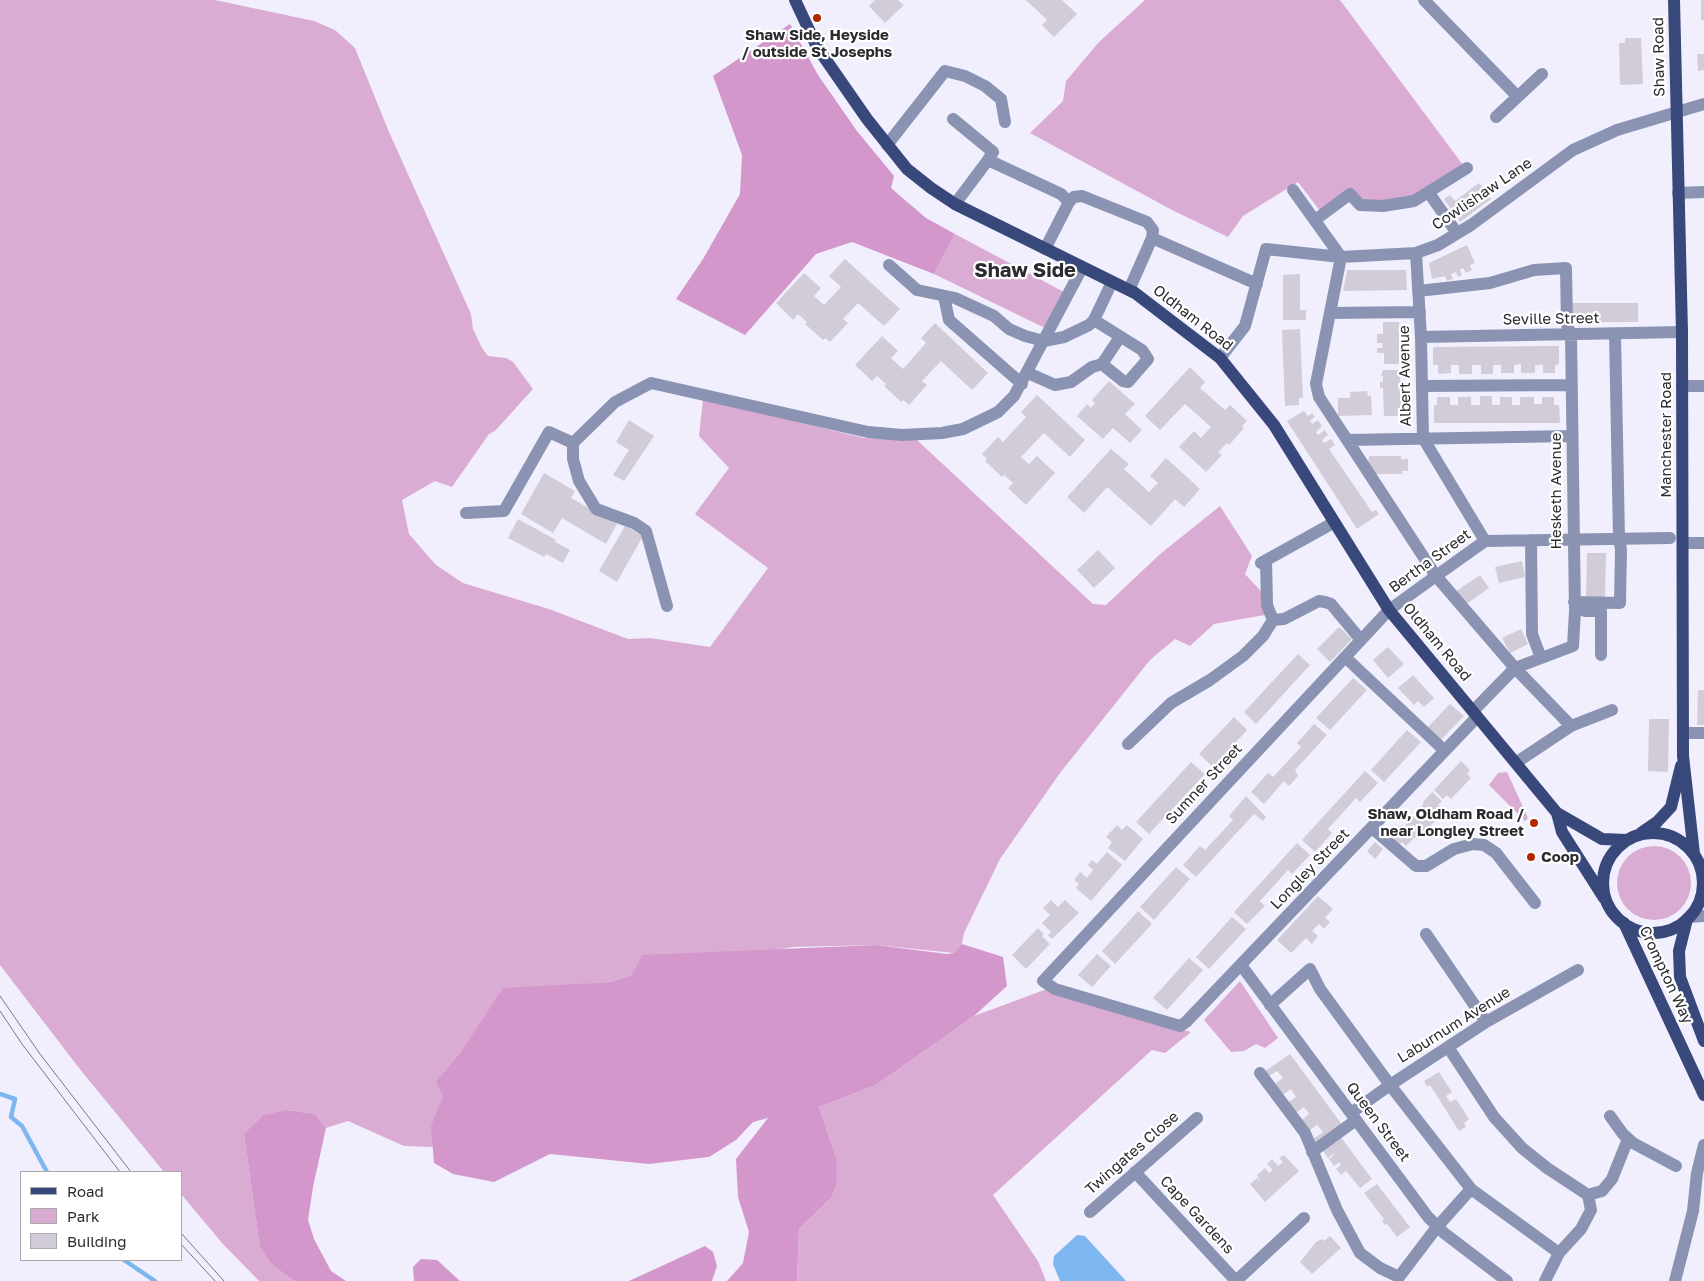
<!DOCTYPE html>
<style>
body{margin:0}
#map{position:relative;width:1704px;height:1281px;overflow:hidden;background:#f1effe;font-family:"Golos Text",sans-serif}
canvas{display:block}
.legend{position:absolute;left:20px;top:1171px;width:162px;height:90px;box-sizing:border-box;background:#fefffe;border:1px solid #aaaaac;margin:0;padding:6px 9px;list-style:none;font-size:15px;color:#2b2b30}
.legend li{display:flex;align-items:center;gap:10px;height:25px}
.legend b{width:25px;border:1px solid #aaaaac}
</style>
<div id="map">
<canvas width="1704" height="1281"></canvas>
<ul class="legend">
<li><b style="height:6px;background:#39487a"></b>Road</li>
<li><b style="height:14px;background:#dbacd3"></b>Park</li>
<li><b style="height:14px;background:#d2cbd8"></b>Building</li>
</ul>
</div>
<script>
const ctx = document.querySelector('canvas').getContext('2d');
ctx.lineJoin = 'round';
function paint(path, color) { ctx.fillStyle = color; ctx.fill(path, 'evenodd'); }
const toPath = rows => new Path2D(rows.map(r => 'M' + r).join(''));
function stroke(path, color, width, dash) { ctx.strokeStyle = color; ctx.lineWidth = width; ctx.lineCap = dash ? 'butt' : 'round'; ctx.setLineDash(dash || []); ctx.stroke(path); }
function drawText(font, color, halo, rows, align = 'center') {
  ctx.font = font + ' "Golos Text",sans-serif'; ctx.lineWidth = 4.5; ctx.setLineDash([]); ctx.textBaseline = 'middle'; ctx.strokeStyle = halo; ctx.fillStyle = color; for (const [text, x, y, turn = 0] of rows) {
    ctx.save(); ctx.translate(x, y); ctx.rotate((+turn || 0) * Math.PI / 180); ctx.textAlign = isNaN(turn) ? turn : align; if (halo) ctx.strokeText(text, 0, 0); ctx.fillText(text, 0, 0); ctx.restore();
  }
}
const green = toPath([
 [0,0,215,0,314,21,335,30,355,48,389,132,471,314,473,329,482,348,488,356,506,358,513,362,533,389,495,431,489,434,452,487,435,481,402,500,409,534,436,565,463,583,549,609,628,639,650,638,710,647,768,568,695,514,729,468,699,436,703,399,864,438,917,440,1093,604,1106,605,1159,555,1220,506,1252,556,1245,574,1261,591,1265,615,1214,624,1190,646,1175,639,1150,660,1060,773,1000,859,964,933,962,944,954,953,876,945,793,947,632,975,610,982,503,989,459,1054,437,1082,443,1096,432,1126,433,1147,404,1146,348,1121,326,1128,315,1114,287,1110,244,1134,260,1248,271,1264,294,1281,259,1281,222,1243,181,1194,181,1172,164,1172,79,1068,0,965],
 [1145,0,1340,0,1463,165,1419,195,1384,202,1362,202,1350,188,1320,211,1298,182,1243,216,1228,237,1172,210,1030,133,1063,101,1066,81,1099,42],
 [955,234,1064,292,1045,328,934,274],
 [1507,772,1528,818,1525,821,1489,785,1498,773],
 '1617 883a37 37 0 1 1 74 0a37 37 0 1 1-74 0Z',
 [1240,981,1278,1038,1265,1048,1256,1044,1244,1051,1231,1052,1204,1020],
 [1047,989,1191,1032,1165,1053,1152,1050,993,1195,1038,1261,1046,1281,797,1281,799,1229,831,1198,836,1157,819,1107,876,1085,974,1016]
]);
const forest = toPath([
 [790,24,818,75,857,131,894,176,891,188,926,218,955,234,934,274,852,242,816,254,745,335,676,299,703,259,740,194,742,155,713,76],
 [962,944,1003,957,1007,986,974,1016,876,1085,819,1107,836,1157,837,1182,831,1198,799,1229,797,1281,727,1281,743,1263,749,1232,738,1197,736,1159,768,1118,753,1122,736,1140,709,1157,649,1164,550,1154,494,1182,453,1174,434,1163,431,1126,443,1096,436,1082,459,1054,503,988,610,982,632,975,642,955,876,945,947,954,954,953],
 [287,1110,315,1114,326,1128,313,1187,308,1220,314,1239,331,1271,346,1281,294,1281,271,1264,260,1248,244,1134,264,1115],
 [705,1246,713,1252,717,1266,712,1281,629,1281],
 [421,1259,437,1260,460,1281,414,1281,413,1267]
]);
const water = toPath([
 [1077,1235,1085,1236,1126,1281,1060,1281,1053,1264,1054,1256]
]);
const stream = toPath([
 [0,1094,15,1099,11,1117,22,1126,47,1172],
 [124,1260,155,1281]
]);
const building = toPath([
 [875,0,898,0,904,5,885,23,869,6],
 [1026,0,1062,0,1077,14,1054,37,1042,25,1047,20],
 [1701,0,1704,0,1704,20,1701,20],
 [1625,38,1641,38,1643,84,1620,85,1619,43,1625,43],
 [1697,54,1704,54,1704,70,1698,71],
 [1479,183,1491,199,1460,222,1444,199,1450,195,1455,201],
 [1467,245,1475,263,1470,265,1472,270,1466,273,1463,268,1460,270,1462,275,1458,277,1456,272,1451,274,1453,279,1447,281,1445,276,1432,279,1429,263],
 [845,259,900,309,884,326,858,303,843,319,848,323,830,342,825,338,823,340,805,324,807,322,798,314,793,320,776,303,804,273,821,288,814,296,824,305,841,287,829,276],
 [1347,270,1406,270,1407,290,1343,291],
 [1300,274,1300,310,1306,310,1306,320,1283,320,1283,275],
 [1570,303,1638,303,1638,322,1570,322],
 [1383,322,1399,322,1399,364,1384,364,1384,353,1377,353,1377,348,1383,348,1382,343,1377,343,1377,334,1383,334],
 [935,323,988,373,972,390,941,361,922,381,927,385,909,405,903,400,901,402,884,386,886,384,877,376,872,381,855,365,882,336,898,351,891,358,903,369,926,343,921,338],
 [1300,329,1303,398,1299,398,1299,405,1285,406,1282,330],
 [1559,346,1559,364,1555,365,1555,373,1543,373,1543,365,1535,365,1535,373,1521,373,1521,364,1514,365,1514,373,1501,373,1501,365,1493,365,1493,374,1481,374,1481,365,1472,365,1472,374,1459,374,1459,365,1451,365,1451,373,1438,374,1438,365,1433,365,1433,347],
 [1190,367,1205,382,1200,388,1225,410,1230,405,1247,421,1242,426,1244,428,1229,445,1227,443,1218,452,1222,455,1206,472,1179,447,1194,431,1201,438,1211,427,1185,404,1160,430,1145,416],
 [1383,370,1400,370,1401,416,1384,416,1383,388,1380,388,1380,382,1383,382,1383,376,1381,376],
 [1109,381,1135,404,1125,414,1142,430,1130,443,1113,428,1103,439,1077,416,1087,404,1091,408,1095,403,1092,400],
 [1367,391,1368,396,1371,396,1372,415,1338,416,1338,398,1350,398,1350,392],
 [1037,395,1085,440,1070,457,1044,433,1021,457,1029,464,1037,456,1055,473,1026,505,1008,488,1013,483,1004,475,1002,477,985,461,987,459,982,454,998,437,1003,442,1026,417,1021,412],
 [1480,396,1492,396,1492,405,1500,405,1500,397,1512,397,1512,405,1520,405,1520,397,1534,397,1534,404,1542,404,1542,397,1554,397,1554,405,1559,405,1560,423,1434,423,1434,405,1437,405,1437,397,1450,397,1450,405,1458,405,1458,397,1471,397,1471,405,1480,405],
 [1304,411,1308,416,1312,413,1315,417,1310,420,1312,424,1318,420,1322,426,1316,432,1318,435,1325,430,1328,435,1322,440,1324,443,1331,439,1335,445,1329,449,1372,512,1376,510,1379,514,1357,529,1287,421],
 [629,420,654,436,624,481,613,475,629,450,616,442],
 [1111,449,1129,464,1124,469,1149,492,1158,483,1150,476,1166,458,1200,489,1184,507,1175,499,1151,526,1107,487,1084,513,1067,497],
 [1369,456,1401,456,1401,459,1408,459,1408,471,1402,471,1402,474,1373,474,1368,464],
 [544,473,575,491,571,498,617,524,606,544,562,518,553,533,521,514],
 [518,519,556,540,555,542,570,550,563,563,546,554,544,557,508,538],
 [625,526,643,536,617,582,599,571],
 [1098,550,1115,568,1094,588,1077,570],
 [1587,553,1606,553,1605,599,1586,599],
 [1522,561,1525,577,1499,583,1495,567],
 [1480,575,1489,588,1465,605,1455,592],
 [1339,627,1352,639,1330,662,1317,649],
 [1521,629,1528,644,1510,653,1502,638],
 [1388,647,1404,664,1388,678,1373,660],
 [1298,654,1310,665,1256,724,1244,712],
 [1413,675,1434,698,1424,707,1418,701,1414,705,1398,688],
 [1353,678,1367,690,1330,730,1316,718],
 [1698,690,1704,690,1704,725,1697,725],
 [1450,704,1464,716,1438,743,1425,730],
 [1234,717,1247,730,1213,767,1199,754],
 [1649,719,1669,719,1668,772,1648,771],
 [1314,724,1327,735,1295,770,1298,776,1289,786,1284,781,1264,804,1251,792,1268,773,1273,777,1301,747,1297,743],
 [1407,730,1421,742,1384,782,1371,770],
 [1461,761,1470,770,1467,774,1471,778,1451,799,1447,795,1443,799,1434,790],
 [1191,762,1205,774,1149,834,1136,822],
 [1365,771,1378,783,1360,802,1356,798,1328,829,1332,833,1315,852,1302,840],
 [1432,792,1442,801,1438,805,1442,808,1434,818,1436,820,1417,839,1415,837,1406,846,1402,842,1399,846,1389,837,1397,828,1402,825,1404,827,1422,807,1424,801],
 [1246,796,1266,817,1263,821,1254,814,1196,877,1183,865,1200,846,1205,850,1233,820,1229,816],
 [1117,825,1122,830,1127,825,1143,839,1125,861,1108,848,1112,842,1106,837],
 [1375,842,1383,849,1375,859,1367,851],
 [1297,843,1310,855,1292,874,1288,870,1260,901,1265,906,1247,924,1234,912],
 [1107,852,1122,865,1091,901,1076,888,1079,884,1074,880,1080,872,1087,878,1093,870,1088,865,1092,860,1097,864],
 [1176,867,1190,879,1154,920,1140,907],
 [1318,896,1333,909,1325,918,1330,922,1324,929,1319,924,1312,931,1318,936,1312,944,1306,938,1291,953,1277,940],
 [1051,900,1058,907,1065,900,1079,913,1052,939,1048,935,1051,932,1042,923,1050,915,1043,908],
 [1138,911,1152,924,1115,964,1102,951],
 [1232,917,1246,929,1209,969,1196,957],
 [1038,928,1044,934,1042,936,1050,944,1026,969,1012,955],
 [1097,954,1111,966,1092,987,1078,975],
 [1189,958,1203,970,1167,1010,1153,998],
 [1290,1054,1343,1126,1317,1144,1313,1139,1323,1132,1317,1125,1307,1132,1300,1121,1309,1114,1304,1107,1294,1114,1287,1103,1296,1097,1291,1089,1281,1096,1273,1085,1283,1078,1277,1071,1267,1077,1264,1072],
 [1439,1072,1452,1092,1446,1096,1450,1102,1456,1099,1469,1119,1464,1123,1466,1127,1459,1131,1430,1085,1427,1087,1424,1081],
 [1340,1136,1372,1179,1360,1188,1346,1171,1341,1175,1336,1169,1341,1165,1339,1162,1334,1166,1329,1159,1334,1155,1333,1154,1328,1158,1323,1151],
 [1284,1155,1299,1171,1265,1202,1250,1184,1257,1178,1260,1181,1257,1175,1265,1168,1269,1173,1273,1170,1267,1164,1272,1159,1278,1166,1283,1162,1279,1158],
 [1377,1184,1410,1227,1397,1237,1387,1224,1385,1225,1382,1221,1384,1219,1364,1193],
 [1330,1236,1341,1248,1312,1274,1300,1262,1316,1242,1322,1239,1324,1241]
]);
const minor = toPath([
 [1424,0,1517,96],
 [1496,117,1542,74],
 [953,119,993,152,988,160],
 [887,145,945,71,965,76,985,86,1001,99,1005,122],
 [1293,190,1341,257,1316,384,1319,397,1436,576,1515,668,1571,726],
 [1429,193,1457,233],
 [1678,193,1704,192],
 [955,204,988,160,1061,194,1069,202],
 [1315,220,1350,194,1360,205,1383,206,1414,201,1467,168],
 [1152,238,1257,284],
 [1045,249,1069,202,1074,197,1082,196,1147,222,1153,230,1152,238,1129,290],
 [1416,253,1421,337,1423,438,1485,541],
 [889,265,917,290,955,298,994,316,1009,329,1025,336,1044,341,1064,337,1089,325,1094,320,1112,282],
 [1418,291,1490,283,1534,270,1566,268,1567,325,1571,335,1575,611,1573,646,1515,668,1473,711],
 [944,296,949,320,1022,384],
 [1330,313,1420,312],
 [1094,320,1142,350,1148,359,1128,382,1123,381,1102,364],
 [1421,337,1682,332],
 [1220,358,1245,326,1266,249,1341,257,1416,253,1438,245,1471,225,1573,150,1617,130,1704,104],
 [1028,373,1055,385,1071,382,1092,367,1102,364,1120,337],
 [1422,386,1571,385],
 [1682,386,1704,386],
 [1347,440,1572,436],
 [573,443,573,459,579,481,596,509,634,523,646,531,667,606],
 [466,513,504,511,549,432,573,443,615,402,651,383,868,432,902,435,942,433,963,429,998,412,1014,396,1082,268],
 [1531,540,1532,634,1541,658],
 [1684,543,1704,543],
 [1266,560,1267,605,1273,620],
 [1261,563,1333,523],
 [1574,602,1620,603,1621,550,1619,538,1615,334],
 [1585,611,1601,611,1601,655],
 [1273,620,1284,619,1319,601,1325,602,1331,604,1361,640],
 [1345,657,1445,751],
 [1477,717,1186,1022,1180,1026,1055,989,1043,981,1389,610,1436,576,1485,541,1670,538],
 [1684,733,1704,733],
 [1128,744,1171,703,1210,680,1243,656,1263,636,1273,620],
 [1517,762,1571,726,1612,710],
 [1372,828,1416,866,1426,866,1454,849,1473,844,1484,845,1496,853,1535,903],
 [1702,870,1704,874],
 [1689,917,1704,916],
 [1426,934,1486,1022],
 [1241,965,1428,1217,1444,1233,1507,1281],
 [1270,1005,1310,969,1320,989,1390,1085,1471,1189,1559,1253],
 [1448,1047,1494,1117,1522,1148,1547,1168,1588,1195,1591,1210,1581,1229,1559,1253,1545,1281],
 [1260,1073,1305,1133,1337,1210,1360,1253,1380,1268,1399,1277,1437,1227,1471,1189],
 [1351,1113,1390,1085,1486,1022,1578,970],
 [1610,1116,1623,1134,1633,1143,1676,1166],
 [1312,1152,1356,1120],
 [1135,1172,1236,1281],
 [1588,1195,1602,1191,1612,1179,1628,1139],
 [1090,1212,1197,1118],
 [1236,1281,1304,1218],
 [1675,1281,1693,1211,1697,1173,1704,1145]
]);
const major = toPath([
 [795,0,817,47,867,119,907,169,931,188,955,204,1135,293,1220,358,1274,425,1389,610,1557,813,1602,839,1627,840],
 [1674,0,1682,332,1683,756,1694,854],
 [1557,813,1562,832,1604,898],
 [1641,833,1657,822,1671,807,1681,766],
 '1603 883a50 50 0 1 1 100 0a50 50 0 1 1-100 0Z',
 [1687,919,1679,951,1680,977,1704,1041],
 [1624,923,1704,1095]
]);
const tram = toPath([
 [0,996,40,1054,131,1172],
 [0,1011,22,1044,120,1172],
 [181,1233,224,1281],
 [181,1244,215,1281]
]);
const markers = [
 [817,18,5,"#b32700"],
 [1534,823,5,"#b32700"],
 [1531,857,5,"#b32700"]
];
const poiNames = [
 ["Shaw Side, Heyside",817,35],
 ["/ outside St Josephs",817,52],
 ["Shaw, Oldham Road /",1524,814,"right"],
 ["near Longley Street",1524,831,"right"],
 ["Coop",1541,857,"left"]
];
const streetNames = [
 ["Shaw Road",1659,57,-91],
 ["Cowlishaw Lane",1482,194,-34],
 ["Oldham Road",1193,318,38],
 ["Seville Street",1551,319,-1],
 ["Albert Avenue",1405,376,-91],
 ["Manchester Road",1666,435,-90],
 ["Hesketh Avenue",1556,491,-90],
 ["Bertha Street",1430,561,-36],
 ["Oldham Road",1437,642,50],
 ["Sumner Street",1204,784,-47],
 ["Longley Street",1310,869,-46],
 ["Crompton Way",1666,975,65],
 ["Laburnum Avenue",1454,1025,-32],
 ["Queen Street",1378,1122,53],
 ["Twingates Close",1132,1153,-41],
 ["Cape Gardens",1197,1215,47]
];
const districtNames = [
 ["Shaw Side",1025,271]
];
paint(green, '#dbacd3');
paint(forest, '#d497cb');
paint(water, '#7eb7ef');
stroke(stream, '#7eb7ef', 4.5);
paint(building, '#d2cbd8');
stroke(minor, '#8a94b2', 12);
stroke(major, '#39487a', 12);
stroke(tram, '#797881', 1);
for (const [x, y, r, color] of markers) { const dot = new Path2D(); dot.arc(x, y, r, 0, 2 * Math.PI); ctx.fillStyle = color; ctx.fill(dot); stroke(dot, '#fefffe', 2); }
drawText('bold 15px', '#2b2b30', '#fefffe', poiNames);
drawText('15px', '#2b2b30', '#fefffe', streetNames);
drawText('bold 20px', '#2b2b30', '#fefffe', districtNames);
</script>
